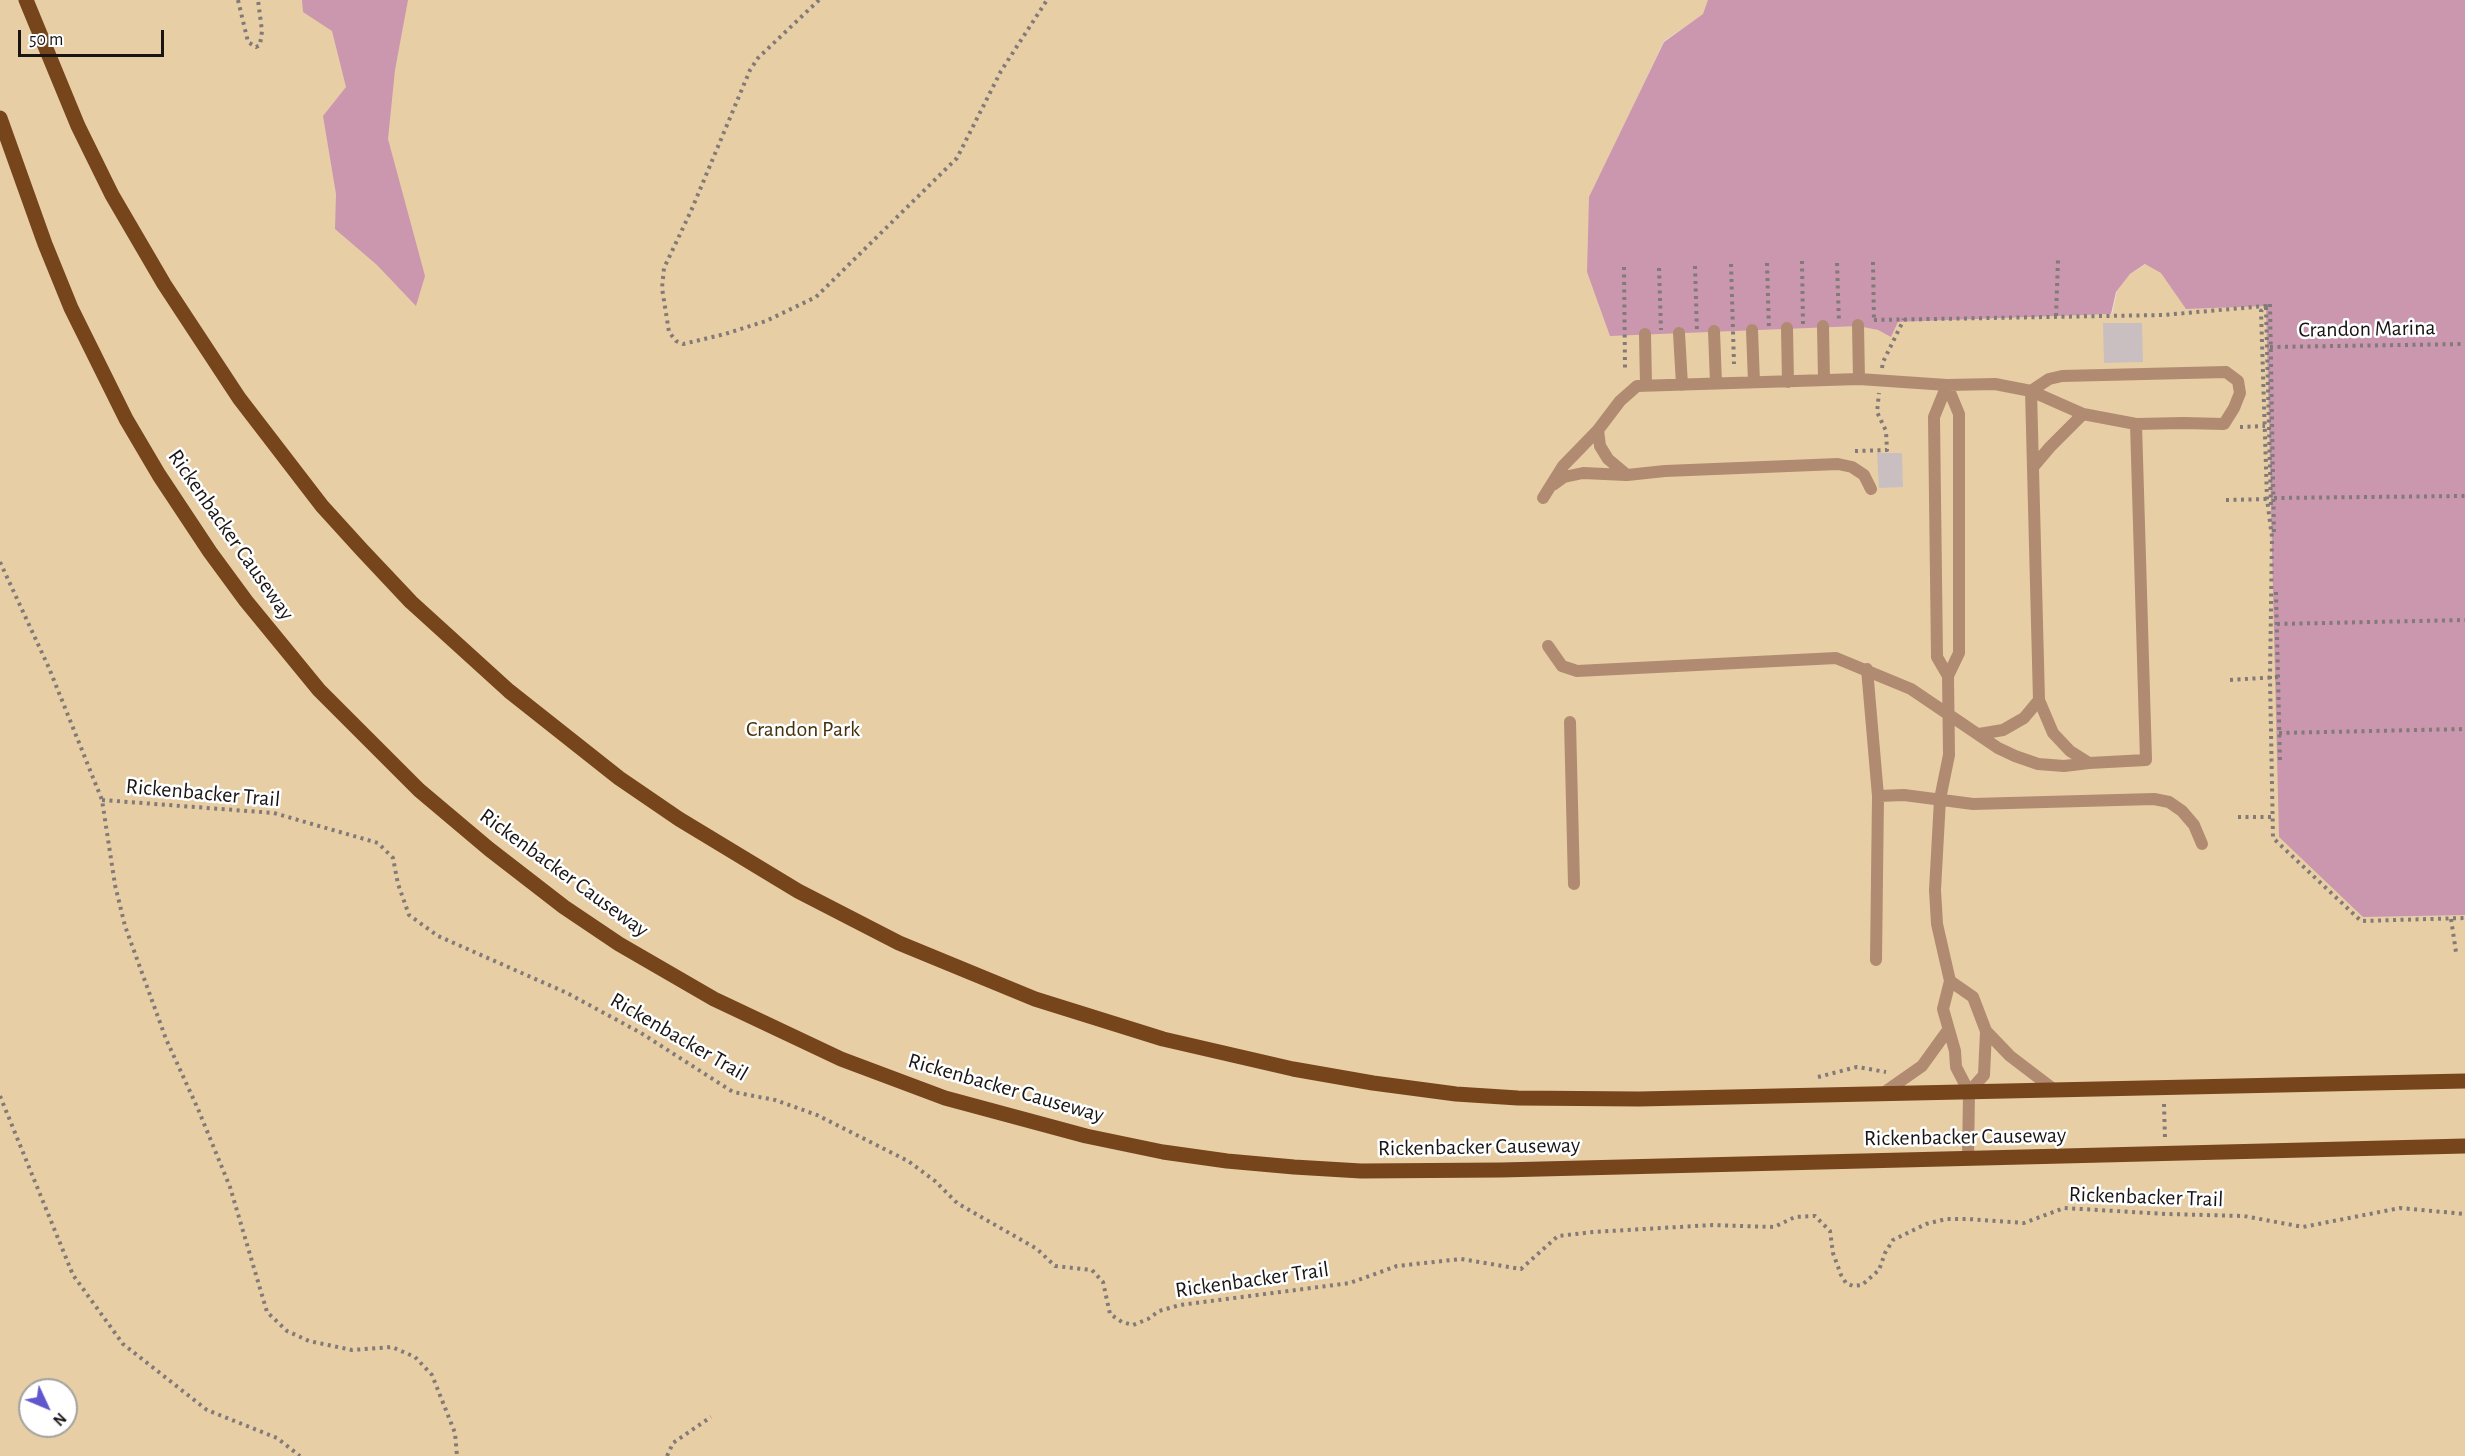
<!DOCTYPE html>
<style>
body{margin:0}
#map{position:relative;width:2465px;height:1456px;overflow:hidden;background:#ebe1de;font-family:"Alegreya Sans",sans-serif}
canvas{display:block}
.north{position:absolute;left:18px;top:1378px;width:60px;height:60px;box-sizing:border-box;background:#fff;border:2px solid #a3a1a1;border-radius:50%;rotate:134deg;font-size:16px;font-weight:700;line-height:24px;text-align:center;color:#191514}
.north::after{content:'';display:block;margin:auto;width:21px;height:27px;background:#6057cf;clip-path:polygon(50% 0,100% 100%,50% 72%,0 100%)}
.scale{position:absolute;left:18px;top:30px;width:146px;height:27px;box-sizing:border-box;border:3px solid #191514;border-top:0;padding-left:8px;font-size:18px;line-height:21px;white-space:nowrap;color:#191514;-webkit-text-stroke:4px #fff;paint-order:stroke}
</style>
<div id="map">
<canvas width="2465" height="1456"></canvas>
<div class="north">N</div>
<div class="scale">50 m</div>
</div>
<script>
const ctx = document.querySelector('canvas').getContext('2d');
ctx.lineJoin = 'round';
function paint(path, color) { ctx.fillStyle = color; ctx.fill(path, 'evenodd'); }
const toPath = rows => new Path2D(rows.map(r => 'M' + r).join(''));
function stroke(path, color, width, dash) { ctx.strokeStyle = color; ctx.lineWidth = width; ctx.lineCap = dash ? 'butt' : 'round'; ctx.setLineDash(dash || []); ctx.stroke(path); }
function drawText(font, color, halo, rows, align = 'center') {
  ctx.font = font + ' "Alegreya Sans",sans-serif'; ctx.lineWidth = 5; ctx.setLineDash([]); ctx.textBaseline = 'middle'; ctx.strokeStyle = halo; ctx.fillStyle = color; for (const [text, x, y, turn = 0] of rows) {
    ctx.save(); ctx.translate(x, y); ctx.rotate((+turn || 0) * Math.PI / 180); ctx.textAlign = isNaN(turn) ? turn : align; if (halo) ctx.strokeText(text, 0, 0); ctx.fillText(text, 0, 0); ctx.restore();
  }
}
const green = toPath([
 [0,0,1709,0,1704,14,1664,41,1590,197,1858,325,1878,330,1891,336,1898,322,2112,314,2117,291,2130,274,2146,264,2266,306,2465,914,2465,1456,0,1456],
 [30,1390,66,1390,66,1426,30,1426]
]);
const water = toPath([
 [302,0,408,0,395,70,388,139,425,276,416,306,377,265,335,229,336,194,323,116,346,87,332,31,303,12],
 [1708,0,2465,0,2465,915,2363,917,2279,837,2266,306,2186,309,2161,273,2145,264,2130,274,2116,292,2111,314,1898,322,1891,337,1878,330,1858,326,1610,336,1587,272,1589,197,1664,42,1703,14]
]);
const building = toPath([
 [2103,323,2142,323,2143,362,2104,363],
 [1877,453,1902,453,1903,487,1879,488]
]);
const path = toPath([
 [238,0,248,42,256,47,260,45,262,31,258,0],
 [819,0,758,58,750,70,691,211,664,268,662,288,669,332,676,341,683,344,725,334,766,321,816,297,957,158,1001,71,1047,0],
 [1802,261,1803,325],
 [1873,262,1874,322],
 [1767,263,1769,330],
 [1837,263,1839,323],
 [1731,264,1734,364],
 [1695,266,1697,332],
 [1624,267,1625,368],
 [1659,268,1661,330],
 [2270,304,2274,534,2272,536],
 [2266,307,2271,509],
 [2056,316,2058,260],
 [1874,320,2163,315,2266,306,2261,311,2267,499,2272,537,2270,678,2273,838,2361,921,2465,918],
 [2270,347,2465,344],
 [1882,368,1883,362,1904,319],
 [2240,427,2265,426],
 [1855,451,1887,450,1886,431,1877,412,1879,393],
 [2274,498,2465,496],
 [2226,500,2267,499],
 [0,562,49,668,102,800,115,885,125,926,166,1039,198,1109,230,1187,267,1312,287,1331,309,1341,352,1350,392,1347,415,1357,432,1375,455,1433,457,1456],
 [2276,592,2280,763],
 [2277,624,2465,620],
 [2230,680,2278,677],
 [2279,733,2465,729],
 [102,800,274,813,378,843,393,858,398,884,409,915,438,936,567,993,641,1033,733,1092,775,1100,817,1115,908,1161,935,1181,957,1203,1037,1249,1055,1266,1092,1270,1103,1282,1110,1314,1122,1322,1133,1325,1148,1319,1159,1311,1180,1305,1350,1283,1397,1266,1461,1259,1521,1269,1558,1236,1593,1232,1713,1225,1774,1227,1795,1217,1815,1216,1830,1231,1833,1253,1841,1275,1846,1283,1853,1286,1862,1285,1879,1270,1885,1253,1893,1240,1926,1224,1946,1219,1968,1219,2024,1223,2064,1208,2166,1214,2244,1216,2303,1227,2400,1208,2465,1214],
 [2238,817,2273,817],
 [2451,919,2456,952],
 [1818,1077,1857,1067,1886,1072],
 [0,1096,73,1275,123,1344,207,1410,277,1438,300,1456],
 [2164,1104,2165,1139],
 [667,1456,673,1443,711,1417]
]);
const lane = toPath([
 [1858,325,1859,379],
 [1823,326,1824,380],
 [1787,328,1788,382],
 [1752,330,1754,382],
 [1714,331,1716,383],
 [1679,333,1682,385],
 [1645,334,1646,385],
 [1947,385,1959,414,1959,653,1948,676,1949,755,1940,799,1935,890,1937,924,1950,981,1943,1009,1955,1051,1956,1067,1969,1092,1968,1159],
 [1947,385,1934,417,1937,657,1948,676],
 [1598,430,1600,446,1608,459,1627,475,1665,471,1838,464,1852,467,1864,475,1871,489],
 [2033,467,2050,447,2083,414],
 [1553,485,1564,477,1583,473,1626,475],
 [1543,498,1563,466,1598,430,1620,401,1637,386,1859,379,1947,385,1995,384,2031,391,2083,414,2136,424,2183,423,2224,424,2234,408,2240,393,2238,381,2226,372,2062,376,2049,379,2031,391,2039,700,2053,733,2070,751,2089,763,2146,760,2136,424],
 [1548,646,1562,666,1577,671,1836,658,1911,689,1998,748,2015,756,2038,764,2064,766,2089,763],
 [1867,669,1878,796,1876,960],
 [1570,722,1574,884],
 [1979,734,2003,730,2024,718,2039,700],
 [1878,796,1904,795,1973,804,2154,799,2169,802,2182,811,2194,825,2202,844],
 [1950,981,1973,997,1986,1031,1984,1075,1969,1092],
 [1986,1031,2010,1056,2052,1088],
 [1882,1094,1922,1066,1948,1030]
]);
const primary = toPath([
 [26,0,78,126,112,195,164,284,239,398,322,506,362,550,411,602,509,691,619,778,679,819,798,891,899,943,1035,999,1163,1039,1293,1069,1373,1083,1456,1094,1518,1098,1639,1099,2465,1081],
 [0,118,45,244,71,308,126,419,159,475,210,552,246,601,319,690,419,790,489,849,564,907,619,944,714,999,841,1059,945,1098,1086,1136,1163,1152,1227,1161,1294,1167,1361,1171,1501,1170,2465,1146]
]);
const streetNames = [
 ["Crandon Marina",2367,329,-1],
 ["Rickenbacker Causeway",231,535,55],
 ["Rickenbacker Trail",203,793,5],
 ["Rickenbacker Causeway",564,873,36],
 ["Rickenbacker Trail",679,1037,30],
 ["Rickenbacker Causeway",1006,1088,16],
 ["Rickenbacker Causeway",1965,1137,-1],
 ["Rickenbacker Causeway",1479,1147,-1],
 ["Rickenbacker Trail",2146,1197,2],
 ["Rickenbacker Trail",1252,1280,-8]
];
const parkNames = [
 ["Crandon Park",803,729]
];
paint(green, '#e8cea5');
paint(water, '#ca97af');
paint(building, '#cabfc0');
stroke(path, '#817a78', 4, [3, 4.5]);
stroke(lane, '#b08b71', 12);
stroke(primary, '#77451c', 15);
drawText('22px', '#191514', '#fff', streetNames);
drawText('22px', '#46310b', '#fff', parkNames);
</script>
